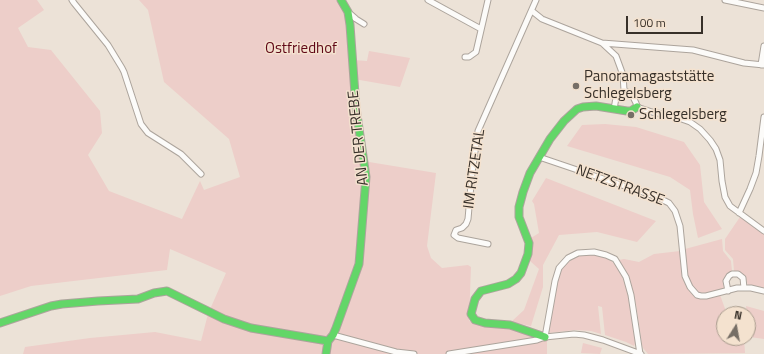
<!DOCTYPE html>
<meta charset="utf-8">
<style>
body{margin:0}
#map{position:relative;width:764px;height:354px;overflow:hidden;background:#ece2d7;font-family:"Titillium Web",sans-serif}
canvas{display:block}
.north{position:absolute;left:716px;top:306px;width:40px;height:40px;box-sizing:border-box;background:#f4e2cf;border:1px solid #a89b8d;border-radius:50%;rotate:11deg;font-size:11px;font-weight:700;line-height:16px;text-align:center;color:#373029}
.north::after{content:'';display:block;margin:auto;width:14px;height:18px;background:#766e66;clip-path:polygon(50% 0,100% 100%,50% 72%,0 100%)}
.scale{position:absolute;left:626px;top:16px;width:77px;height:18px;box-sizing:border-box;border:2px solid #373029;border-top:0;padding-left:5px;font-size:12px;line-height:14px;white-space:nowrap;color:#373029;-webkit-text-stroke:3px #f4e2cf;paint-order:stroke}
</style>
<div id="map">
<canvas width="764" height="354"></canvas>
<div class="north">N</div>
<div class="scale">100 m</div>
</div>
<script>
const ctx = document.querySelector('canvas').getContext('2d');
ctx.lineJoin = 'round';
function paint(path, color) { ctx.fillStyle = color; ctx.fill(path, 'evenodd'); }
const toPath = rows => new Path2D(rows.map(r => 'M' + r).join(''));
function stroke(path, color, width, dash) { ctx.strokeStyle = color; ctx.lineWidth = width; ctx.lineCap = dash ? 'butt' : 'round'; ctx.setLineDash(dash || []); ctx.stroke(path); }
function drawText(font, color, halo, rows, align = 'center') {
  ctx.font = font + ' "Titillium Web",sans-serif'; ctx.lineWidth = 3; ctx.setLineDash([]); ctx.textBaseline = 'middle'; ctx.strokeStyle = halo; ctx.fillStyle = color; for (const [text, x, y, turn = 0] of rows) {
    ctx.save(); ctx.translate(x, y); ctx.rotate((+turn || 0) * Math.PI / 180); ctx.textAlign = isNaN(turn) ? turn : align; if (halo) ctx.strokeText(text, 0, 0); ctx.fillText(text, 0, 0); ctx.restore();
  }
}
const green = toPath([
 [0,0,37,0,44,10,18,28,28,47,51,50,100,111,102,133,88,155,109,191,182,219,200,181,204,190,240,177,229,139,164,82,148,10,139,0,341,0,348,12,354,60,367,61,369,51,410,58,400,87,354,79,363,161,436,173,427,246,431,258,442,268,468,265,471,267,469,321,482,325,510,327,547,340,547,354,23,354,25,347,90,338,155,332,201,341,208,314,226,273,170,249,167,270,31,286,0,296],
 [605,124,636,127,684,142,700,165,704,202,722,229,698,238,693,214,690,190,670,177,567,146,582,125],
 [546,178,656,221,637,242,597,232,559,235,543,265,543,287,531,326,511,322,524,310,539,269,530,261,531,238,539,233,534,204,532,201],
 [740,217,764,234,764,288,748,285,745,276,741,273,734,271,733,259,725,250,725,239],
 [722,239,723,251,731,261,732,271,727,274,725,277,723,284,724,289,707,294,699,293,692,287,688,278,685,249],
 [680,251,683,277,686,286,693,295,698,297,708,298,720,295,727,314,724,314,724,338,744,338,745,353,648,354,643,348,642,345,636,304,632,291,628,277,619,260,624,259,639,262,654,254],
 [588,254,602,256,611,261,617,266,620,271,626,287,630,300,636,342,634,346,626,342,605,335,602,307,598,306,601,334,591,331,575,330,549,333,547,330,554,293,561,269,565,265,576,256],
 [746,306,764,311,764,339,750,337],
 [583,343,602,348,600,354,581,353]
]);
const street = toPath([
 [72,0,74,3,108,45,122,68,124,72,141,124,148,133,181,154,201,174],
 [428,0,481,29],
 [725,0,764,8],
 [532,11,542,19,602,43,616,56,623,75,624,90],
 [348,12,356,19,364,24],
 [602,43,693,50,744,63,764,65],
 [465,57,469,57,476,52,488,0],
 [761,65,764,46],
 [624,90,629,93,633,97,636,103,637,107,652,112,673,116,690,122,700,129,710,140,716,149,720,160,722,181,725,197,730,206,764,231],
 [614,109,616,98,624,90],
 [539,157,657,197,669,203,675,211,680,226,685,276,690,287,697,295,701,296,706,296,737,288,751,288,764,291],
 [739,213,750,189,756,173,759,156,764,117],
 [488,244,458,238,454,235,456,230,462,228,466,224,468,219,472,173,478,131,536,0],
 [728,291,726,281,729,276,732,274,738,274,743,278,744,288],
 [333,335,396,352,414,354],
 [545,337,555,281,559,268,568,258,578,253,594,252,606,255,615,259,626,277,631,295,640,354],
 [449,354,537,340,545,337,574,334,584,335,603,340,641,354]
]);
const fast = toPath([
 [0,323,51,306,62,304,98,301,138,299,154,293,167,291,224,319,251,328,328,341],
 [545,337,510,325,485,323,475,320,471,314,475,299,481,291,508,284,516,279,521,273,528,254,529,243,519,217,519,207,523,192,530,173,550,139,564,121,577,109,583,107,596,106,627,111,631,111,637,107],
 [326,354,328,341,333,335,336,328,359,264,366,177,356,108,350,25,348,12,341,0]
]);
const markers = [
 [576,86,4,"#766e66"],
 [631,115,4,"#766e66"]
];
const parkNames = [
 ["Ostfriedhof",301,49]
];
const poiNames = [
 ["Panoramagaststätte",584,77],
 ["Schlegelsberg",584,94],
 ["Schlegelsberg",639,115]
];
const streetNames = [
 ["AN DER TREBE",359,138,-96],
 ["IM RITZETAL",475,169,-82],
 ["NETZSTRASSE",620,186,20]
];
paint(green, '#edcec9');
stroke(street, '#aca49c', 7);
stroke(fast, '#aca49c', 9);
stroke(street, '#fcfbf9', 5);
stroke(fast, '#63d668', 7);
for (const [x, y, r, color] of markers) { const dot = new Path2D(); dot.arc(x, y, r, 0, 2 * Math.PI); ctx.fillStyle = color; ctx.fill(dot); stroke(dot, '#f4e2cf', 1.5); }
drawText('15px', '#600716', '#f4e2cf', parkNames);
drawText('15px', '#373029', '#f4e2cf', poiNames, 'left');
drawText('15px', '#373029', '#f4e2cf', streetNames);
</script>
